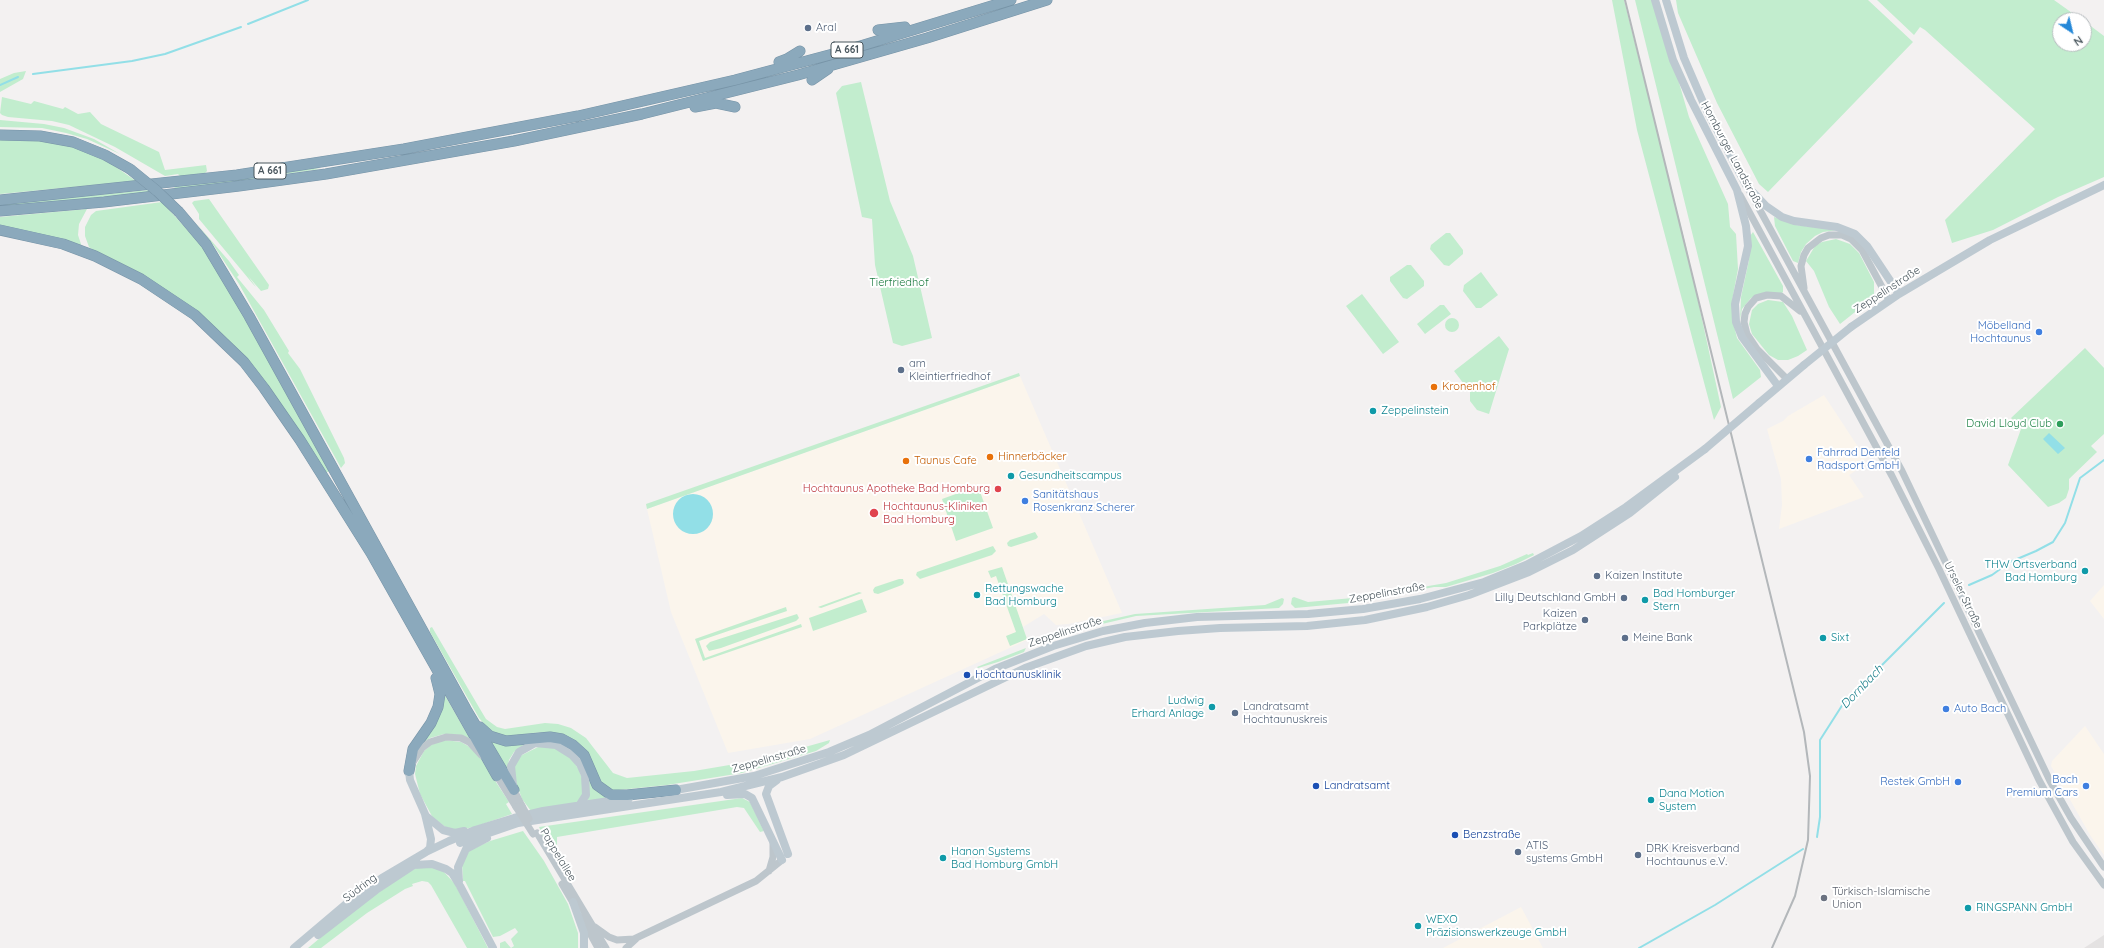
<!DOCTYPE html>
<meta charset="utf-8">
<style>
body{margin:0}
#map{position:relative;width:2104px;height:948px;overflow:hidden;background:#f3f1f1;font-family:Quicksand,sans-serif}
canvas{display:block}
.north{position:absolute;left:2052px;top:12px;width:40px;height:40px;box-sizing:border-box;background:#fff;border:1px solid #b6bbbe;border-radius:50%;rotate:145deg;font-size:11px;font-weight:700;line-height:16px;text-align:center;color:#49565d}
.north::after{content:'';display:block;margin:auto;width:14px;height:18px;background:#2588d8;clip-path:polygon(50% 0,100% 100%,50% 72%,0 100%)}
</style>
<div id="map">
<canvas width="2104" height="948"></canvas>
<div class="north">N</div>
</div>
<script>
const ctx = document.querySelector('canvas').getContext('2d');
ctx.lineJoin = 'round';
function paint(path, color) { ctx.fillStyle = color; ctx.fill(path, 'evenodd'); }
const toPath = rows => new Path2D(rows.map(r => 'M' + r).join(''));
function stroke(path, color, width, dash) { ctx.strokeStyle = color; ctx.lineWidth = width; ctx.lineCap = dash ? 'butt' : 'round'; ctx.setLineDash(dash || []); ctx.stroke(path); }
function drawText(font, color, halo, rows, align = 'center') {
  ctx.font = font + ' Quicksand,sans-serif'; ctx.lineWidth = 4; ctx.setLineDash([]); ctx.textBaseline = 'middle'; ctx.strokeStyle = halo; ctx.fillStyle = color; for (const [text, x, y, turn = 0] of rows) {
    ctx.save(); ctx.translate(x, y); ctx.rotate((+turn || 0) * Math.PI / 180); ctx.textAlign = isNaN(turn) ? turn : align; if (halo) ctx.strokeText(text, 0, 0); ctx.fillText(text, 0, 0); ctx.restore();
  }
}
const commercial = toPath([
 [1020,376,1122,613,1068,624,1056,625,1044,614,1023,627,1027,640,810,739,728,753,671,612,647,509],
 [1824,395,1866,459,1861,461,1863,466,1849,475,1864,497,1779,529,1782,505,1781,479,1767,429,1783,421,1788,416],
 [2104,585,2104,619,2090,601],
 [2085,726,2104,754,2104,855,2090,835,2051,766,2052,761],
 [1521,907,1543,948,1443,948]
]);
const education = toPath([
 [2104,935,2104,948,2084,948]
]);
const green = toPath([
 [1612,0,1624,0,1687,250,1721,407,1714,420,1637,130],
 [1635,0,1655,0,1689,117,1728,204,1730,227,1736,234,1738,269,1732,301,1733,321,1737,338,1760,370,1761,377,1733,399],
 [1676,0,1868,0,1913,42,1768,192,1759,184,1717,103,1678,13],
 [1877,0,2054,0,2082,20,2060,20,2060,44,2084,44,2084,21,2104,36,2104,177,2058,197,1993,230,1952,243,1945,220,2035,129,1925,30,1920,27,1914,35],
 [26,71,23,79,0,92,0,79,14,73],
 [861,82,890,201,913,256,932,338,902,346,893,343,875,265,872,219,862,217,836,93,842,86],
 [2,97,31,104,34,101,63,109,65,107,78,114,90,112,101,124,159,152,165,170,206,165,207,171,205,173,184,176,180,176,178,174,165,176,115,147,69,125,52,121,8,117,2,115,0,113],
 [0,120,44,124,64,128,94,139,120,154,87,139,66,133,42,128,0,127],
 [23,137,69,144,110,163,136,181,0,194,0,138],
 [314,168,320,169,177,190,174,187],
 [149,190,152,192,0,207,0,204],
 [209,199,269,285,268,289,261,291,248,276,256,287,253,284,199,219,199,214,192,203,194,201],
 [162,202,201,245,220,272,330,471,325,473,234,348,89,247,85,236,85,227,91,215,96,211],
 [87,209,79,224,78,235,82,247,0,227,0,217],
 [1774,217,1796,225,1838,230,1823,232,1815,236,1806,244,1801,252,1798,263,1793,261,1775,226],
 [196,223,229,261,239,275,237,277,264,310,289,351,288,353,300,369,344,458,345,463,341,468,239,284,214,246],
 [1753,232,1783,286,1783,292,1781,294,1767,292,1751,298,1742,309,1740,320,1741,297,1749,260,1750,236],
 [1446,233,1450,233,1463,250,1463,254,1449,266,1444,265,1430,249,1431,245],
 [1836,239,1850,244,1859,253,1874,282,1874,297,1840,324,1829,307,1814,271,1806,261,1815,246,1822,242],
 [1407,265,1411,265,1424,281,1424,286,1407,299,1403,298,1390,281,1390,277],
 [1481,272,1498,295,1481,308,1476,308,1463,291,1464,285],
 [1362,294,1399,342,1383,354,1346,306],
 [1768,300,1783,302,1792,316,1807,350,1798,356,1788,360,1778,360,1769,355,1752,334,1749,324,1752,310,1758,304],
 [1440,305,1444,305,1451,314,1425,334,1417,324],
 '1445 325a7 7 0 1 1 14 0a7 7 0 1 1-14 0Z',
 [1499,336,1509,349,1489,414,1477,410,1470,401,1470,392,1454,371],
 [2085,348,2104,368,2104,434,2091,446,2097,452,2069,479,2069,489,2066,498,2059,503,2048,507,2008,465,2021,429,2011,418],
 [1019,373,1020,376,647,509,646,504],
 [978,486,993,528,956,541,942,499],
 [1035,532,1038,537,1036,539,1011,547,1008,546,1007,543,1010,540],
 [993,546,996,551,992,555,920,579,916,575,917,572],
 [1533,553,1534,555,1516,564,1493,573,1446,587,1434,587,1359,602,1295,608,1291,604,1292,598,1294,597,1308,602,1364,597,1446,583,1500,566,1527,554,1528,555],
 [1002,567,1027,639,1010,646,1006,636,1016,632,996,576,991,578,988,571],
 [899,579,903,579,904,583,902,585,878,594,874,593,873,590,875,587],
 [859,592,862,593,821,608,818,607],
 [1282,598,1284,599,1283,604,1279,608,1136,616,1068,632,1065,633,1063,630,1135,614,1265,605],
 [862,599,867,612,813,631,809,618],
 [786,607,787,611,699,641,705,658,801,624,802,627,703,661,695,639],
 [797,614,799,618,796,621,721,648,709,651,706,646,710,642],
 [432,627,480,709,486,719,497,727,505,729,545,723,558,724,571,728,586,738,613,773,627,778,694,771,759,760,830,740,829,743,816,751,742,773,667,785,609,791,553,732,532,733,510,738,493,732,486,726,479,718,430,632,430,628],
 [1026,648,1024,652,998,662,978,668,977,667],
 [443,692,470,739,458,735,444,734,430,738,422,744],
 [486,738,494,742,508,744,541,739,561,742,573,748,582,759,596,789,612,798,587,803,589,792,585,769,578,757,565,746,551,741,528,743,514,752,509,760,507,772],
 [444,740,461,742,468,746,479,756,509,802,506,804,512,814,474,827,458,830,447,828,433,818,420,794,415,774,416,766,424,751,431,745],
 [540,746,553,747,570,756,579,770,584,784,583,794,578,802,572,805,531,811,522,799,514,776,515,764,520,756],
 [742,798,750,802,764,831,760,832,744,808,737,807,557,837,557,855,547,845,539,827],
 [523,831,544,861,568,904,578,933,578,948,500,948,500,943,505,941,511,948,514,946,511,939,518,932,515,928,500,936,493,937,465,881,463,881,462,864,469,851,490,841],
 [432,867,444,872,455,884,488,948,467,948,431,885,428,882,422,881,412,884,413,886,405,889,367,913,321,948,308,948,355,909,408,872,417,868]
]);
const water = toPath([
 [2049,433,2065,448,2058,454,2043,439],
 '673 514a20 20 0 1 1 40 0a20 20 0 1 1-40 0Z'
]);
const stream = toPath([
 [248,24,308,0],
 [33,74,132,61,165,54,241,27],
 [0,85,18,77],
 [1969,585,1992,575,2010,562,2036,551,2053,542,2065,523,2080,478,2104,460],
 [1817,837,1820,817,1820,740,1843,704,1944,603],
 [1639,948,1715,905,1803,849]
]);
const tertiary = toPath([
 [1749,190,1902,471,2050,781,2071,818,2104,867],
 [1740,195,1892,476,1939,569,2039,780,2073,842,2104,885],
 [1804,288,1801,266,1804,255,1808,248,1821,238,1829,235,1842,235,1851,239,1862,250,1889,300],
 [1787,379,1757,349,1747,334,1744,322,1745,314,1748,307,1756,298,1767,295,1781,296,1800,311],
 [413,762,422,748,430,742,446,737,461,738,469,742,481,755],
 [495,773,516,807],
 [514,790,522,806],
 [537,833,606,948],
 [769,871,773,857,773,844],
 [562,884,575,906],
 [581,917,598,948],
 [595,927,609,937,617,940,634,939,756,881,782,860],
 [626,948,636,939]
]);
const secondary = toPath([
 [1655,0,1673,60,1691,100,1737,190,1746,226,1748,246,1735,304,1736,322,1742,337,1778,386],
 [1666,0,1684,58,1706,109,1746,185,1766,206,1782,217,1794,221,1837,227,1855,234,1867,246,1899,294],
 [1851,327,1899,294,1990,240,2104,185],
 [1759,403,1804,365],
 [409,771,410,780,425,814,431,839,430,848,427,851],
 [777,780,769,786,766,794,788,854],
 [513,785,511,766,519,752,535,743,556,745,572,755,580,764,585,775,586,795,579,806],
 [670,791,754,776,829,752,869,735,995,669,1053,646,1103,631,1145,623,1197,617,1308,614,1363,609,1420,599,1484,582,1526,565,1581,536,1626,507,1705,449],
 [727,795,745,794,752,798,782,860],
 [426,816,443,830,455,833,464,831],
 [460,843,518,823,721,792,782,777,844,755,1025,668,1086,646,1125,637,1178,631,1220,628,1307,626,1365,620,1427,607,1469,595,1529,572,1573,550,1630,513,1675,477],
 [414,865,432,864,446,869,452,873,460,886,493,948],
 [459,881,458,867,466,849,487,838],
 [573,902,584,933,584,948],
 [318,935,376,890,417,863],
 [294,948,346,904,382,878,426,852,449,841,475,830,514,818,543,811,629,798]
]);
const motorway = toPath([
 [878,30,905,27],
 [779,62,787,59,800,51],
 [812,80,828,69],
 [695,107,716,103,735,107],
 [0,135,40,136,73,142,105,155,130,169],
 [0,200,237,175,404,149,578,116,735,80,844,51,1011,0],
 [0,211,104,202,239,186,326,174,514,141,642,114,798,75,927,38,1047,0],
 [179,212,206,244,249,316,466,709,514,790],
 [0,230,63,244,95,256,141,279,195,315,244,362,264,388,300,440,371,553,497,776],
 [480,727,490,736,506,741,550,737,562,739,573,745,584,755,597,785,611,795,627,795,676,790],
 [409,771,413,749,431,723,438,707,440,694,436,678]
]);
const rail = toPath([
 [1625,0,1804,732,1810,776,1808,840,1795,896,1772,948]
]);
const tertiaryBridge = toPath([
 [522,806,529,819],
 [516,807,533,834]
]);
const secondaryBridge = toPath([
 [1804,365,1851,327],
 [1705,449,1759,403]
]);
const motorwayBridge = toPath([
 [130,169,157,191,179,212]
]);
const markers = [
 [808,28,4,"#5c6f8a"],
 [2039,332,4,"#3f7fe0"],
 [901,370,4,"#5c6f8a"],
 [1434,387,4,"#e8710a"],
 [1373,411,4,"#0f9aa8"],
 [2060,424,4,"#2e9e5b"],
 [990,457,4,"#e8710a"],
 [1809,459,4,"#3f7fe0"],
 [906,461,4,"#e8710a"],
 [1011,476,4,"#0f9aa8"],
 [998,489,4,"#e0444e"],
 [1025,501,4,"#3f7fe0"],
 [874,513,5,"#e0444e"],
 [2085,571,4,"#0f9aa8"],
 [1597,576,4,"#5c6f8a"],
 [977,595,4,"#0f9aa8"],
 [1624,598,4,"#5c6f8a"],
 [1645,600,4,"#0f9aa8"],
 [1585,620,4,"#5c6f8a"],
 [1625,638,4,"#5c6f8a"],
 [1823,638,4,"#0f9aa8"],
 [967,675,4,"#1a4fb4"],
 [1212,707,4,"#0f9aa8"],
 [1946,709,4,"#3f7fe0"],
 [1235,713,4,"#5c6f8a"],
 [1958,782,4,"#3f7fe0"],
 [1316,786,4,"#1a4fb4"],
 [2086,786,4,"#3f7fe0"],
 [1651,800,4,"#0f9aa8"],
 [1455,835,4,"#1a4fb4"],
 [1518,852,4,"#5c6f8a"],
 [1638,855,4,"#5c6f8a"],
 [943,858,4,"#0f9aa8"],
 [1824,898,4,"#6b7280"],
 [1968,908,4,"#0f9aa8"],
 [1418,926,4,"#0f9aa8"]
];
const shields = [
 [847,50,32],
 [270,171,32]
];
const shieldNames = [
 ["A 661",847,50],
 ["A 661",270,171]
];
const serviceNames = [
 ["Aral",816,28],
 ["am",909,364],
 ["Kleintierfriedhof",909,377],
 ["Kaizen Institute",1605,576],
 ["Lilly Deutschland GmbH",1616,598,"right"],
 ["Kaizen",1577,614,"right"],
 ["Parkplätze",1577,627,"right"],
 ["Meine Bank",1633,638],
 ["Landratsamt",1243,707],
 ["Hochtaunuskreis",1243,720],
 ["ATIS",1526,846],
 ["systems GmbH",1526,859],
 ["DRK Kreisverband",1646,849],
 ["Hochtaunus e.V.",1646,862]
];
const streetNames = [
 ["Homburger Landstraße",1732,155,62],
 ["Zeppelinstraße",1887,290,-33],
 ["Zeppelinstraße",1387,593,-10],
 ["Urseler Straße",1963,595,64],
 ["Zeppelinstraße",1065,632,-18],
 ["Zeppelinstraße",769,759,-16],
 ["Pappelallee",558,855,59],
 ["Südring",360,888,-37]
];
const parkNames = [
 ["Tierfriedhof",899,283]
];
const shopNames = [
 ["Möbelland",2031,326],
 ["Hochtaunus",2031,339],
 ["Fahrrad Denfeld",1817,453,"left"],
 ["Radsport GmbH",1817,466,"left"],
 ["Sanitätshaus",1033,495,"left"],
 ["Rosenkranz Scherer",1033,508,"left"],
 ["Auto Bach",1954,709,"left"],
 ["Bach",2078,780],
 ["Premium Cars",2078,793],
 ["Restek GmbH",1950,782]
];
const foodNames = [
 ["Kronenhof",1442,387],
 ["Hinnerbäcker",998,457],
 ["Taunus Cafe",914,461]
];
const cultureNames = [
 ["Zeppelinstein",1381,411],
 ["Gesundheitscampus",1019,476],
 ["THW Ortsverband",2077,565,"right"],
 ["Bad Homburg",2077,578,"right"],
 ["Rettungswache",985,589],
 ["Bad Homburg",985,602],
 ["Bad Homburger",1653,594],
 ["Stern",1653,607],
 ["Sixt",1831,638],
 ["Ludwig",1204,701,"right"],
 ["Erhard Anlage",1204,714,"right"],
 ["Dana Motion",1659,794],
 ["System",1659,807],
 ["Hanon Systems",951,852],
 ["Bad Homburg GmbH",951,865],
 ["RINGSPANN GmbH",1976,908],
 ["WEXO",1426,920],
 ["Präzisionswerkzeuge GmbH",1426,933]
];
const leisureNames = [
 ["David Lloyd Club",2052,424]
];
const healthNames = [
 ["Hochtaunus Apotheke Bad Homburg",990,489],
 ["Hochtaunus-Kliniken",883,507,"left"],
 ["Bad Homburg",883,520,"left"]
];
const transitNames = [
 ["Hochtaunusklinik",975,675],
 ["Landratsamt",1324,786],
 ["Benzstraße",1463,835]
];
const worshipNames = [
 ["Türkisch-Islamische",1832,892],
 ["Union",1832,905]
];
const waterNames = [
 ["Dornbach",1862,687,-46]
];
paint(commercial, '#fbf5ec');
paint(education, '#e4e2e2');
paint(green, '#c2edce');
paint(water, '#92dfe7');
stroke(stream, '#92dfe7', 2);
stroke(motorway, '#7794a7', 11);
stroke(tertiary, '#bdc6cc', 7);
stroke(secondary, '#bdc9d1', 8);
stroke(motorway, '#8ba9bc', 10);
stroke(rail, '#b3b7ba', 2);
stroke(motorwayBridge, '#7794a7', 11, []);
stroke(tertiaryBridge, '#bdc6cc', 7);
stroke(secondaryBridge, '#bdc9d1', 8);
stroke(motorwayBridge, '#8ba9bc', 10);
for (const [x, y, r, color] of markers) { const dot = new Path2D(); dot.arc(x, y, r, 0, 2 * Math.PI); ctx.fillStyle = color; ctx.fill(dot); stroke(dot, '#fff', 1.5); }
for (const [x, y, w] of shields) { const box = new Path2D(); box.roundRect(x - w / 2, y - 8, w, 16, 3); ctx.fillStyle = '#fff'; ctx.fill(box); stroke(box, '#49565d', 1); }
drawText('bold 10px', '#49565d', null, shieldNames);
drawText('11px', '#4e5e75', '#fff', serviceNames, 'left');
drawText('11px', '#49565d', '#fff', streetNames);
drawText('11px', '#1d7b41', '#fff', parkNames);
drawText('11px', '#366cbe', '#fff', shopNames, 'right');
drawText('11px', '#c56008', '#fff', foodNames, 'left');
drawText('11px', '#0d838f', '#fff', cultureNames, 'left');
drawText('11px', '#27864d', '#fff', leisureNames, 'right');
drawText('11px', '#be3a42', '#fff', healthNames, 'right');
drawText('11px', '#164399', '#fff', transitNames, 'left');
drawText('11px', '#5b616d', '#fff', worshipNames, 'left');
drawText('italic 12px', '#157c87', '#fff', waterNames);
</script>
